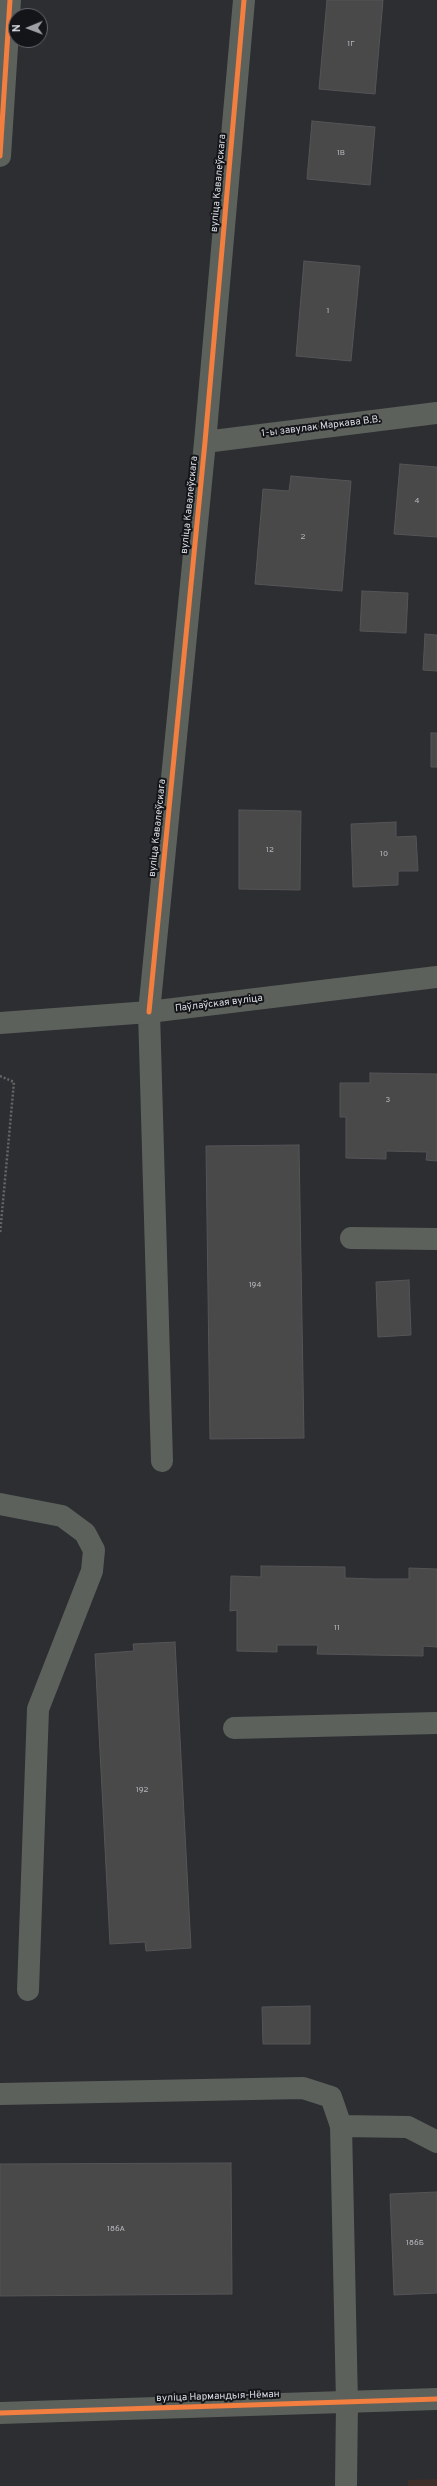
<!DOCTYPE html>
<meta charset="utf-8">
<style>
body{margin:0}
#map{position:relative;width:437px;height:2486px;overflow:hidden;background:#2c2e32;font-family:Overpass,sans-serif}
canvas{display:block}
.north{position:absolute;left:8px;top:8px;width:40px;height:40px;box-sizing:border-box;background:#131519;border:1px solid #63656b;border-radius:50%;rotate:269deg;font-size:11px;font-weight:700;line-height:16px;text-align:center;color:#dbdee5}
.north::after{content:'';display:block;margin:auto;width:14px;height:18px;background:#9ea0a6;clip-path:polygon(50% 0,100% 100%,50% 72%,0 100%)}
</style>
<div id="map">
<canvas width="437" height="2486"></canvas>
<div class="north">N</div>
</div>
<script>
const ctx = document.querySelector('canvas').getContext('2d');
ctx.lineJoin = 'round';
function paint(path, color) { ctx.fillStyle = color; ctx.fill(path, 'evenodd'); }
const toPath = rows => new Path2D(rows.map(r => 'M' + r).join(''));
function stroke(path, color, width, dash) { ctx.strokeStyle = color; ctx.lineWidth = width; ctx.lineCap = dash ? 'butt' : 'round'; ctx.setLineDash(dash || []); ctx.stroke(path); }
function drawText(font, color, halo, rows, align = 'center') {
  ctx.font = font + ' Overpass,sans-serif'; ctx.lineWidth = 4; ctx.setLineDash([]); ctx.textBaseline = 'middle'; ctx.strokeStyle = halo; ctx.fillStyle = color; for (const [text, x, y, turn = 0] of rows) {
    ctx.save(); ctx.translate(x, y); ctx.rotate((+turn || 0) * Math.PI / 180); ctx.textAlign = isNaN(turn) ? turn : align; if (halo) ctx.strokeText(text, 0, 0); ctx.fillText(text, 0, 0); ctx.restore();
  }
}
const education = toPath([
 [437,2479,437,2486,408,2486,408,2480]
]);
const building = toPath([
 [327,0,383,0,375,94,319,89,327,0],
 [312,121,375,127,370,185,307,179,312,121],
 [304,261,360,266,351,361,296,356,304,261],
 [400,464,437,467,437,537,394,534,400,464],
 [291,476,351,481,342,591,255,584,263,489,289,491,291,476],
 [362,591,408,593,406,633,360,631,362,591],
 [425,634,437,635,437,671,423,670,425,634],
 [431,733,437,733,437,767,431,767,431,733],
 [239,810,301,811,300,890,239,889,239,810],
 [396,822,396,837,416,836,418,871,398,871,398,885,353,887,351,824,396,822],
 [370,1073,437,1074,437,1161,426,1160,427,1152,386,1151,386,1159,346,1158,346,1117,340,1117,340,1083,370,1083,370,1073],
 [299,1145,304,1438,210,1439,206,1146,299,1145],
 [409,1280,411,1335,378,1337,376,1282,409,1280],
 [261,1566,345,1567,345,1578,375,1579,409,1579,409,1568,437,1569,437,1647,423,1646,423,1656,317,1654,318,1645,277,1645,277,1652,237,1651,237,1610,230,1611,231,1576,261,1577,261,1566],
 [175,1642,191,1948,146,1951,145,1942,110,1944,95,1654,134,1651,133,1644,175,1642],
 [310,2006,310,2044,263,2044,262,2007,310,2006],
 [231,2163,232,2294,0,2296,0,2164,231,2163],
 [437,2192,437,2293,394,2295,390,2194,437,2192]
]);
const path = toPath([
 [0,1076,14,1082,0,1234]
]);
const lane = toPath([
 [149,1012,162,1461],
 [351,1238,437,1239],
 [0,1504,62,1516,85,1533,94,1550,92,1571,38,1709,28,1990],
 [234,1728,437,1723],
 [0,2094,303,2088,331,2097,341,2126,347,2403,346,2486],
 [341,2126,408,2127,437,2142]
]);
const street = toPath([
 [0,156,10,0],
 [205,442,437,413],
 [149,1012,205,442,244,0],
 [0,1023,149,1012,437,977],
 [0,2413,437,2399]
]);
const cycleway = toPath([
 [0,156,10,0],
 [149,1012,205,442,244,0],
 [0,2413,437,2399]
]);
const numberNames = [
 ["1Г",351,44],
 ["1В",341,153],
 ["1",328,311],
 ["4",417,501],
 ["2",303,537],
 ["12",270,850],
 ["10",384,854],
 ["3",388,1100],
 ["194",255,1285],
 ["11",337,1628],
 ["192",142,1790],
 ["186А",116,2229],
 ["186Б",415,2243]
];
const streetNames = [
 ["вуліца Кавалеўскага",219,183,-85],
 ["1-ы завулак Маркава В.В.",321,427,-7],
 ["вуліца Кавалеўскага",190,505,-84],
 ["вуліца Кавалеўскага",158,828,-84],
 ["Паўлаўская вуліца",219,1004,-7],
 ["вуліца Нармандыя-Нёман",218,2397,-2]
];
paint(education, '#3f2f2a');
paint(building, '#49494a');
stroke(building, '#555456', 1);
stroke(path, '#646765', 2.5, [2, 2]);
stroke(lane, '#5d615c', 22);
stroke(street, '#5d615c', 22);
stroke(cycleway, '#f27e40', 5);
drawText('8px', '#b6b9be', null, numberNames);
drawText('10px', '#dbdee5', '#131519', streetNames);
</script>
